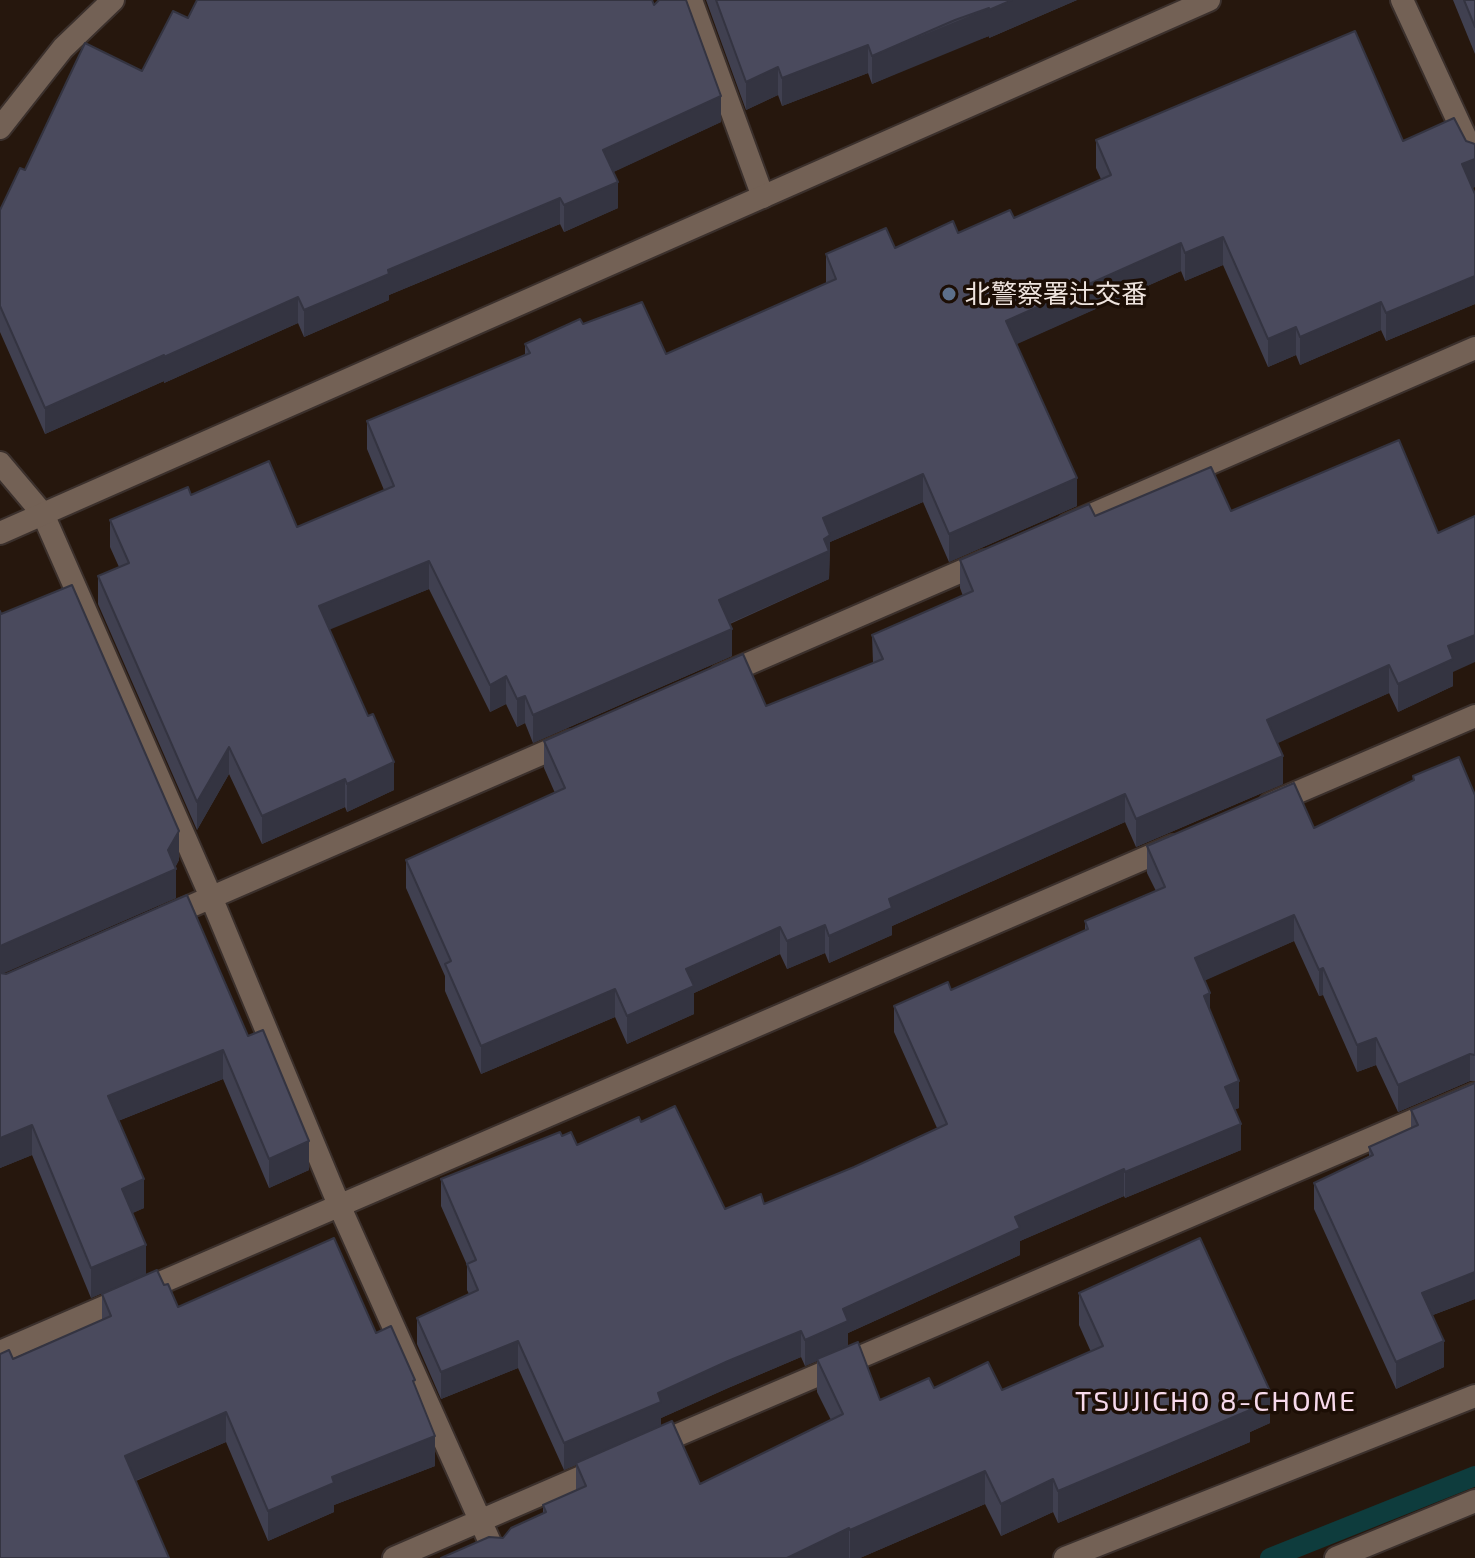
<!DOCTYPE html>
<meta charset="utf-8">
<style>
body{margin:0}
canvas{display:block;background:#26170d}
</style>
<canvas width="1475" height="1558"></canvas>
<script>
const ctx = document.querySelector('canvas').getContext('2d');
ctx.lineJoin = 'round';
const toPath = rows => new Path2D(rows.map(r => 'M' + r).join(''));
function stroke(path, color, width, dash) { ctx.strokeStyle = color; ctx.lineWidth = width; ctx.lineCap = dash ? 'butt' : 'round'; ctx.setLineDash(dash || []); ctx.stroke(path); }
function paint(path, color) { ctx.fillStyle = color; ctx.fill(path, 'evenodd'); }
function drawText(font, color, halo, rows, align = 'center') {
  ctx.font = font + ' "Exo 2","Noto Sans JP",sans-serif'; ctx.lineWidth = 7; ctx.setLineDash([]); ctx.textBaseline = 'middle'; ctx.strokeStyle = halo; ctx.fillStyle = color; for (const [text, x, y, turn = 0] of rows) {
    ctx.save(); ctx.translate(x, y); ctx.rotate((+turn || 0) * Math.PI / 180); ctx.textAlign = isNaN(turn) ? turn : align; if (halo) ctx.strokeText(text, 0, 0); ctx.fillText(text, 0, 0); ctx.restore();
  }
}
const stream = toPath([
 [1270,1558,1475,1476]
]);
const minor = toPath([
 [691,0,763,197],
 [1402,0,1475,158],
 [0,128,63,48,113,0],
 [0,463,43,514,211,897,339,1205,497,1558],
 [1068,525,1475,348],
 [720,676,985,561],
 [1270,804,1475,716],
 [166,917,571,741],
 [0,1352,1173,846],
 [652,1446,1475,1094],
 [394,1558,602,1468],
 [1065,1558,1475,1396],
 [1336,1558,1475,1501]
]);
const tertiary = toPath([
 [0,533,1209,0]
]);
const wall = toPath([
 [706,0,1077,0,989,38,989,36,955,48,872,84,868,73,782,106,778,95,746,110],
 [1453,0,1475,0,1475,54],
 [188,18,721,122,613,172,618,208,564,232,560,224,389,295,389,300,304,337,298,323,164,383,164,381,45,434,0,332,0,210,25,170,142,71],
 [1096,140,1466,141,1475,144,1475,187,1472,188,1475,194,1475,304,1386,341,1381,330,1300,365,1296,355,1268,367,1223,265,1185,281,1181,271,1016,344,1077,506,949,562,923,502,830,542,829,579,730,624,732,656,533,743,525,723,517,727,506,704,490,712,429,589,329,629,394,790,347,812,345,807,262,844,229,774,197,830,98,604,98,576,119,567,110,547,110,520,191,495,297,527,384,490,367,449,367,421,525,355,525,344,583,324,666,354,826,283,826,254,895,248,1014,218,1101,179,1096,168],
 [1231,511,1453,672,1453,686,1398,712,1389,693,1277,743,1283,784,1136,847,1125,822,892,926,892,935,829,963,825,953,787,969,780,954,694,993,694,1014,627,1044,615,1017,481,1074,445,991,445,976,406,888,406,860,555,793,544,768,544,741,766,706,873,663,872,635,963,596,960,588,960,560,1095,516],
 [0,611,179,860,175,867,176,898,3,973,248,1036,309,1170,269,1188,223,1079,118,1121,144,1208,132,1213,146,1274,91,1298,32,1155,0,1168],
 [1413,776,1475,795,1475,1081,1470,1081,1398,1112,1376,1065,1357,1072,1323,995,1319,996,1294,941,1205,980,1210,1011,1239,1108,1235,1109,1241,1150,1125,1198,1124,1196,1020,1241,1020,1255,848,1333,848,1346,880,1400,934,1388,1002,1390,1091,1352,1079,1325,1079,1293,1270,1423,1250,1432,1250,1442,1058,1523,1053,1512,1001,1536,985,1504,860,1558,441,1558,503,1538,543,1514,543,1505,576,1491,576,1465,564,1470,518,1368,441,1399,417,1344,417,1318,469,1294,467,1290,467,1265,441,1206,441,1179,562,1136,577,1145,641,1122,725,1209,764,1204,854,1167,937,1128,894,1032,894,1006,951,990,1085,930,1085,921,1156,891,1147,873,1147,846,1314,828,1413,780],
 [801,1357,805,1366,817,1361,817,1392,831,1420,700,1484,661,1426,661,1418,728,1388],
 [1475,1083,1475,1299,1433,1315,1444,1367,1396,1389,1314,1209,1314,1183,1369,1156,1369,1147,1411,1128,1411,1110],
 [164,1285,178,1307,376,1333,415,1386,435,1466,334,1505,334,1512,268,1541,226,1442,136,1481,13,1359,102,1320,102,1294]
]);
const shadedWall = toPath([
 [1012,0,1077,0,989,38,989,10],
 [989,8,989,36,872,84,872,56],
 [868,45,868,73,782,106,782,78],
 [778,67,778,95,746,110,746,82],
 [721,96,721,122,603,177,603,150],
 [1475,159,1475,187,1462,192,1462,164],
 [618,182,618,208,564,232,564,205],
 [560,198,560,224,389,295,389,300,304,337,304,310,388,270],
 [1223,237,1223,265,1185,281,1185,253],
 [1181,243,1181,271,1006,349,1006,321],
 [1475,276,1475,304,1386,341,1386,313],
 [298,297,298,323,164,383,164,357],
 [1381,302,1381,330,1300,365,1300,337],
 [1296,327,1296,355,1268,367,1268,339],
 [164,355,164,381,45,434,45,408],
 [923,474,923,502,830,542,829,579,719,628,719,600,823,518],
 [1077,478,1077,506,949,562,949,534],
 [429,561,429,589,319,634,319,606],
 [732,629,732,656,533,743,533,715],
 [1475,635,1475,662,1453,672,1453,686,1398,712,1398,684,1448,646],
 [1389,665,1389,693,1267,748,1267,720],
 [506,676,506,704,490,712,490,685],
 [525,696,525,723,517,727,517,699],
 [229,747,229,774,197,830,197,802],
 [1283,756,1283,784,1136,847,1136,819],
 [394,762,394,790,347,812,347,784],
 [345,779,345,807,262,844,262,816],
 [1125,794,1125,822,892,926,892,935,829,963,829,936,889,899],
 [179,831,179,860,174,870,176,869,176,898,0,975,0,946,168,850],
 [1294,915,1294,941,1195,985,1195,958],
 [825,925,825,953,787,969,787,941],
 [780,927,780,954,694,993,694,1014,627,1044,627,1016,686,969],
 [1323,968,1323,995,1319,996,1319,970],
 [615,989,615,1017,481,1074,481,1046],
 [1210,993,1210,1020,1204,996],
 [1376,1038,1376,1065,1357,1072,1357,1045],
 [223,1050,223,1079,108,1125,108,1096],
 [1470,1054,1470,1081,1398,1112,1398,1085],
 [1239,1081,1239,1108,1225,1113,1225,1087],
 [1241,1124,1241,1150,1125,1198,1125,1172],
 [32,1125,32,1155,0,1168,0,1138],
 [309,1141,309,1170,269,1188,269,1159],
 [1124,1169,1124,1196,1020,1241,1020,1255,848,1333,848,1348,805,1366,805,1340,843,1309,1015,1217],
 [144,1179,144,1208,122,1218,122,1189],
 [146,1245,146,1274,91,1298,91,1268],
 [1475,1272,1475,1299,1422,1319,1422,1293],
 [801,1331,801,1357,728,1388,661,1418,661,1428,564,1470,564,1443,658,1393,728,1361],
 [518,1341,518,1368,441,1399,441,1372],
 [1444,1341,1444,1367,1396,1389,1396,1362],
 [1270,1391,1270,1423,1250,1432,1250,1442,1058,1523,1058,1491],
 [226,1412,226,1442,125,1485,125,1456],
 [435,1436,435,1466,334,1505,334,1512,268,1541,268,1511,332,1477],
 [985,1471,985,1504,860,1558,850,1558,850,1530],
 [1053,1479,1053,1512,1001,1536,1001,1504],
 [849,1528,849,1558,787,1558]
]);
const building = toPath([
 [197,0,652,0,654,5,659,0,686,0,721,96,603,150,618,182,564,205,560,198,388,270,389,274,304,310,298,297,164,357,164,355,45,408,0,306,0,210,20,168,25,170,85,43,142,71,173,11,188,18,197,0],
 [716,0,1012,0,989,10,989,8,955,20,872,56,868,45,782,78,778,67,746,82,716,0],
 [1464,0,1475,0,1475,27,1464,0],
 [1355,31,1403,141,1454,118,1466,141,1475,144,1475,159,1462,164,1475,194,1475,276,1386,313,1381,302,1300,337,1296,327,1268,339,1223,237,1185,253,1181,243,1006,321,1077,478,949,534,923,474,823,518,830,535,824,539,829,551,719,600,732,629,533,715,525,696,517,699,506,676,490,685,429,561,319,606,368,716,373,714,394,762,347,784,345,779,262,816,229,747,197,802,98,576,129,563,110,520,188,487,191,495,269,461,297,527,394,486,367,421,530,353,525,344,580,319,583,324,642,302,666,354,836,279,826,254,886,228,895,248,953,221,958,233,1010,210,1014,218,1111,175,1096,140,1355,31],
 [1399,440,1438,533,1475,516,1475,635,1448,646,1453,659,1398,684,1389,665,1267,720,1283,756,1136,819,1125,794,889,899,892,908,829,936,825,925,787,941,780,927,686,969,694,986,627,1016,615,989,481,1046,445,964,451,961,406,860,565,788,544,741,743,654,766,706,883,659,872,635,973,591,960,560,1089,504,1095,516,1211,467,1231,511,1399,440],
 [72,585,179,831,168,850,176,869,0,946,0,611,1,614,72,585],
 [1459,757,1475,795,1475,1055,1470,1054,1398,1085,1376,1038,1357,1045,1323,968,1319,970,1294,915,1195,958,1210,993,1204,996,1239,1081,1225,1087,1241,1124,1125,1172,1124,1169,1015,1217,1020,1228,843,1309,848,1321,805,1340,801,1331,728,1361,658,1393,661,1402,564,1443,518,1341,441,1372,417,1318,478,1290,467,1264,476,1260,441,1179,560,1132,562,1136,571,1132,577,1145,639,1117,641,1122,675,1106,725,1209,761,1194,764,1204,854,1167,947,1124,894,1006,948,982,951,990,1088,929,1085,921,1165,887,1147,846,1294,783,1314,828,1414,780,1413,776,1459,757],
 [187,895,248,1036,263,1030,309,1141,269,1159,223,1050,108,1096,144,1179,122,1189,146,1245,91,1268,32,1125,0,1138,0,973,6,974,187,895],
 [1475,1083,1475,1272,1422,1293,1444,1341,1396,1362,1314,1183,1373,1155,1369,1147,1418,1125,1411,1110,1475,1083],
 [334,1238,376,1333,391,1326,415,1380,413,1381,435,1436,332,1477,334,1483,268,1511,226,1412,125,1456,169,1558,0,1558,0,1354,9,1350,13,1359,111,1316,102,1294,157,1270,164,1285,168,1284,178,1307,334,1238],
 [1200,1238,1270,1391,1246,1402,1250,1410,1058,1491,1053,1479,1001,1504,985,1471,850,1530,849,1528,787,1558,441,1558,489,1537,503,1538,511,1528,546,1512,543,1505,586,1486,576,1463,672,1421,700,1484,843,1414,817,1359,858,1342,880,1400,929,1378,934,1388,988,1362,1002,1390,1103,1346,1079,1293,1200,1238]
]);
const markers = [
 [949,294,8,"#5c6f8a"]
];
const poiNames = [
 ["北警察署辻交番",965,294]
];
const neighbourhoodNames = [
 ["TSUJICHO 8-CHOME",1216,1402]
];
stroke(stream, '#0e3c3d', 20);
stroke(minor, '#3b302c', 26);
stroke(tertiary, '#3b302c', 26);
stroke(minor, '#736155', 22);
stroke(tertiary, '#736155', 22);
paint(wall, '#404050');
paint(shadedWall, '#343441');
paint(building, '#4a4a5d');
stroke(building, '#343441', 2);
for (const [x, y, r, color] of markers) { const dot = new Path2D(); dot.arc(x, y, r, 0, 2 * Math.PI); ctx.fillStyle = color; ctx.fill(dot); stroke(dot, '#1c0e05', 3); }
drawText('26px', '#eee3dd', '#1c0e05', poiNames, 'left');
ctx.letterSpacing = '2px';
drawText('28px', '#f7d9eb', '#1c0e05', neighbourhoodNames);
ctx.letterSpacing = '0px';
</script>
